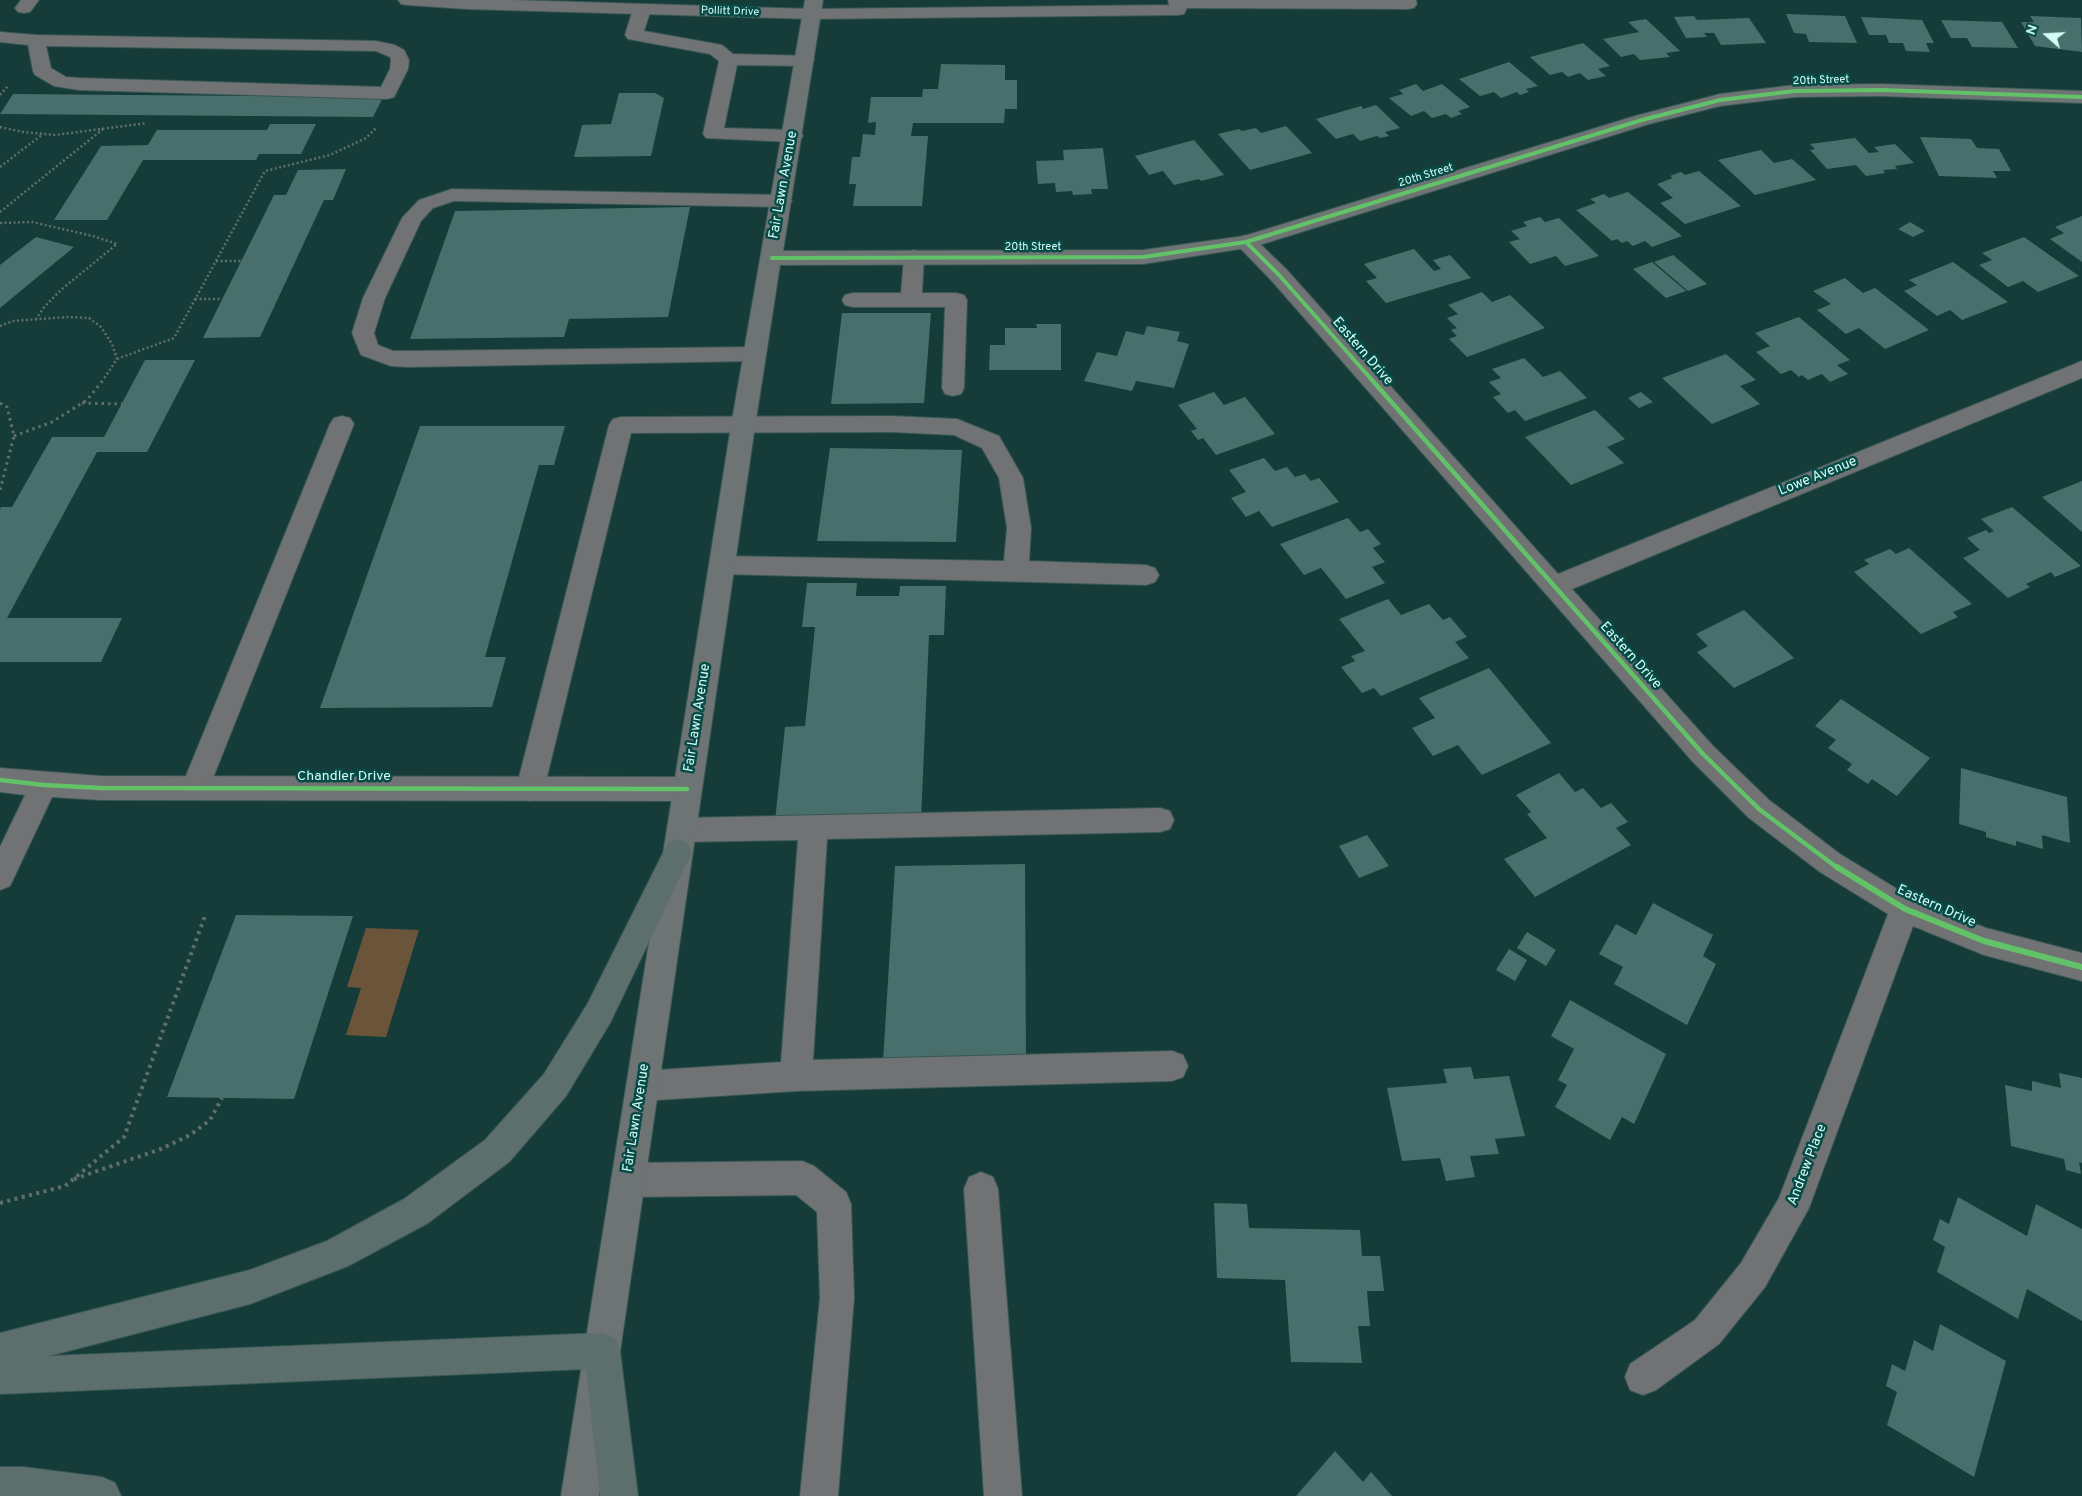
<!DOCTYPE html>
<style>
body{margin:0}
#map{position:relative;width:2082px;height:1496px;overflow:hidden;background:#153c39;font-family:Overpass,sans-serif}
canvas{display:block}
.north{position:absolute;left:2022px;top:10px;width:50px;height:50px;-webkit-text-stroke:4px #064b46;paint-order:stroke;rotate:289deg;font-size:14px;font-weight:700;line-height:20px;text-align:center;color:#d5fdf8}
.north::after{content:'';display:block;margin:auto;width:18px;height:22px;background:#d5fdf8;clip-path:polygon(50% 0,100% 100%,50% 72%,0 100%)}
</style>
<div id="map">
<canvas width="2082" height="1496"></canvas>
<div class="north">N</div>
</div>
<script>
const ctx = document.querySelector('canvas').getContext('2d');
ctx.lineJoin = 'round';
function paint(path, color) { ctx.fillStyle = color; ctx.fill(path, 'evenodd'); }
const toPath = rows => new Path2D(rows.map(r => 'M' + r).join(''));
function stroke(path, color, width, dash) { ctx.strokeStyle = color; ctx.lineWidth = width; ctx.lineCap = dash ? 'butt' : 'round'; ctx.setLineDash(dash || []); ctx.stroke(path); }
function drawText(font, color, halo, rows, align = 'center') {
  ctx.font = font + ' Overpass,sans-serif'; ctx.lineWidth = 5; ctx.setLineDash([]); ctx.textBaseline = 'middle'; ctx.strokeStyle = halo; ctx.fillStyle = color; for (const [text, x, y, turn = 0] of rows) {
    ctx.save(); ctx.translate(x, y); ctx.rotate((+turn || 0) * Math.PI / 180); ctx.textAlign = isNaN(turn) ? turn : align; if (halo) ctx.strokeText(text, 0, 0); ctx.fillText(text, 0, 0); ctx.restore();
  }
}
const green = toPath([
 [366,928,419,930,386,1037,346,1035,361,988,347,987]
]);
const building = toPath([
 [1786,14,1845,16,1857,43,1809,42,1806,34,1794,33],
 [1694,16,1697,20,1749,18,1766,43,1721,45,1714,33,1704,33,1707,37,1686,38,1674,17],
 [2030,16,2081,18,2082,52,2035,46,2021,22,2034,22],
 [1861,17,1922,20,1934,43,1926,43,1930,52,1906,51,1903,43,1889,43,1886,35,1869,35],
 [1646,19,1680,51,1666,53,1670,57,1640,60,1634,54,1621,57,1603,39,1639,32,1628,22],
 [1941,20,2002,22,2018,48,1972,47,1967,38,1951,38],
 [1583,43,1610,66,1598,69,1606,76,1588,80,1580,73,1568,77,1562,72,1550,75,1530,57],
 [1509,62,1538,86,1526,89,1529,92,1520,95,1517,92,1501,98,1494,92,1480,96,1459,79],
 [941,64,1005,65,1005,80,1017,80,1017,109,1005,109,1004,123,913,123,911,136,928,136,922,206,853,206,856,184,849,184,852,157,860,157,863,134,875,135,876,122,868,123,871,97,922,97,923,89,938,89],
 [1416,84,1423,91,1442,84,1470,107,1458,111,1462,114,1451,118,1446,114,1432,118,1424,111,1411,116,1389,98,1403,94,1399,90],
 [619,93,655,93,664,98,651,156,574,157,582,125,611,124],
 [13,94,383,97,373,117,0,114],
 [1376,105,1400,128,1385,132,1389,136,1380,138,1377,136,1360,141,1353,134,1336,139,1316,119,1361,106,1363,109],
 [270,124,316,124,301,154,259,154,256,160,143,160,107,220,54,220,101,146,148,145,157,130,267,130],
 [1286,126,1312,153,1250,170,1218,134,1239,129,1242,131,1256,128,1261,133],
 [1920,137,1971,139,1977,148,1999,149,2011,171,1993,171,1997,178,1939,176],
 [1855,138,1869,153,1879,152,1874,147,1895,144,1914,163,1895,166,1897,169,1883,170,1885,173,1866,176,1856,165,1827,169,1810,150,1815,149,1810,144],
 [1194,140,1224,175,1201,181,1199,179,1174,185,1163,171,1149,175,1135,156],
 [1103,148,1108,189,1091,189,1092,194,1073,195,1072,191,1056,192,1055,183,1038,184,1036,161,1064,160,1063,150],
 [1761,150,1774,163,1792,159,1816,180,1755,195,1718,160],
 [346,169,333,200,324,200,260,337,203,338,274,195,286,195,298,170],
 [1699,171,1741,206,1685,224,1660,203,1673,198,1657,184,1673,178,1670,176,1681,172,1685,175],
 [1628,192,1682,236,1652,247,1645,241,1633,246,1627,241,1622,243,1617,239,1612,241,1576,210,1596,203,1590,199,1604,194,1609,198],
 [690,207,668,317,569,319,564,337,410,339,455,211],
 [2082,216,2082,262,2050,239,2064,233,2055,227],
 [1540,217,1545,222,1559,218,1599,256,1565,266,1556,256,1530,264,1509,242,1520,239,1511,231,1527,226,1523,222],
 [1910,222,1925,231,1913,237,1898,229],
 [36,237,74,247,0,308,0,265],
 [2024,237,2079,276,2038,292,2023,281,2008,287,1979,265,1992,260,1982,253],
 [1414,249,1434,271,1441,269,1433,260,1450,255,1471,278,1386,303,1366,281,1377,278,1364,264],
 [1673,255,1707,284,1688,291,1654,262],
 [1652,262,1686,291,1666,298,1633,269],
 [1953,262,2008,302,1962,320,1950,310,1937,316,1904,291,1917,285,1909,280],
 [1845,278,1863,293,1875,288,1929,330,1885,349,1859,328,1846,334,1817,310,1831,304,1813,291],
 [1482,292,1492,302,1510,295,1545,328,1467,357,1449,339,1457,336,1451,330,1457,328,1447,318,1458,314,1448,305],
 [842,313,931,313,924,403,831,404],
 [1799,317,1850,360,1837,365,1848,374,1830,382,1822,374,1808,380,1802,375,1799,377,1791,370,1781,374,1756,352,1770,346,1755,333],
 [1036,324,1061,324,1061,370,989,370,990,345,1005,345,1005,328,1037,328],
 [1147,326,1180,332,1177,341,1189,344,1174,388,1136,381,1132,391,1084,381,1097,352,1117,356,1126,331,1144,335],
 [1726,354,1756,380,1740,386,1760,404,1712,424,1662,378],
 [1524,358,1543,377,1560,371,1587,398,1525,421,1515,410,1508,413,1493,397,1501,394,1489,382,1501,378,1492,369],
 [145,360,195,360,147,452,97,452,7,618,122,618,101,662,0,662,0,509,1,507,12,507,52,437,104,437],
 [1214,392,1224,405,1245,397,1275,434,1216,455,1203,438,1198,440,1191,431,1197,429,1178,405],
 [1641,392,1653,402,1639,408,1628,398],
 [1595,410,1625,439,1607,447,1624,463,1571,485,1525,437],
 [420,426,565,426,554,465,539,465,485,657,506,657,492,707,320,708],
 [830,448,962,450,956,542,817,541],
 [1264,458,1275,471,1287,467,1295,477,1305,474,1311,481,1319,478,1339,502,1272,527,1259,511,1246,517,1231,498,1246,492,1229,470],
 [2082,481,2082,532,2042,497],
 [2012,507,2081,566,2055,577,2051,572,2026,584,2030,587,2008,598,1963,558,1980,550,1967,538,1986,530,1989,533,1994,531,1981,519],
 [1348,518,1360,532,1368,529,1381,544,1373,548,1385,562,1372,567,1385,583,1346,599,1321,568,1304,575,1280,544],
 [1909,548,1972,604,1953,612,1958,617,1921,634,1854,572,1869,564,1864,560,1890,549,1896,554],
 [807,583,857,583,856,596,899,596,900,586,946,586,944,635,929,635,921,820,775,821,785,727,805,726,815,627,802,627],
 [1388,599,1401,615,1429,604,1443,620,1450,617,1467,637,1455,642,1469,658,1381,696,1374,688,1362,693,1341,667,1355,661,1351,656,1365,651,1339,619],
 [1744,610,1794,658,1734,688,1697,652,1708,646,1696,634],
 [1489,668,1551,743,1482,775,1458,745,1433,756,1412,728,1435,718,1419,698],
 [1841,699,1930,758,1897,796,1872,779,1868,784,1847,770,1852,764,1828,748,1836,740,1815,726],
 [1961,768,2067,797,2070,843,2042,835,2043,849,2016,841,2016,846,1986,837,1986,832,1959,824],
 [1559,773,1575,792,1583,788,1601,808,1611,803,1628,822,1616,828,1631,845,1535,897,1504,859,1547,838,1527,814,1531,812,1516,795],
 [1367,835,1389,866,1359,878,1339,846],
 [1025,864,1026,1061,883,1062,895,866],
 [1653,903,1713,935,1703,956,1716,964,1687,1025,1614,984,1623,967,1599,954,1616,924,1636,935],
 [236,915,353,916,294,1099,167,1097],
 [1527,932,1556,950,1546,966,1517,948],
 [1509,949,1527,960,1515,981,1496,970],
 [1570,1000,1666,1054,1634,1124,1622,1117,1610,1140,1555,1107,1567,1085,1558,1080,1574,1049,1551,1036],
 [1471,1067,1474,1079,1509,1076,1525,1136,1495,1139,1499,1154,1470,1156,1475,1177,1446,1181,1440,1158,1402,1161,1387,1088,1447,1083,1443,1069],
 [2059,1073,2082,1078,2082,1163,2079,1162,2081,1174,2066,1170,2064,1159,2011,1146,2005,1085,2032,1091,2032,1081,2061,1088],
 [1958,1197,2027,1236,2036,1204,2082,1229,2082,1321,2027,1289,2018,1319,1937,1272,1945,1247,1933,1240,1940,1219,1949,1224],
 [1214,1203,1247,1204,1249,1228,1360,1230,1362,1256,1380,1256,1384,1291,1367,1291,1370,1326,1358,1326,1362,1363,1291,1362,1285,1280,1217,1278],
 [1940,1324,2006,1361,1974,1477,1887,1425,1897,1392,1886,1386,1892,1364,1905,1371,1914,1340,1933,1351],
 [1335,1451,1363,1482,1371,1472,1392,1496,1296,1496]
]);
const pathFar2 = toPath([
 [0,95,8,86],
 [0,127,23,132,55,135,147,123],
 [0,167,43,134],
 [0,212,103,129],
 [0,223,32,222,93,236,117,244,62,289,45,306,36,319],
 [216,261,241,261],
 [195,299,222,299],
 [0,326,13,321,68,317,89,318,101,327,112,344,117,359,103,380],
 [117,359,174,338,265,171,330,155,366,138,376,128]
]);
const pathFar1 = toPath([
 [0,403,7,407,14,436,0,490],
 [82,403,122,404],
 [14,436,52,422,87,400,104,379]
]);
const path = toPath([
 [74,1179,161,1149,190,1135,210,1120,222,1098],
 [0,1203,65,1186,124,1137,206,913]
]);
const lane = toPath([
 [21,0,39,0,30,12,24,13,18,12,15,8,21,0],
 [1168,0,1416,0,1417,4,1414,8,1408,9,1187,8,1184,14,1178,15,812,19,806,18,803,14,806,10,812,9,1169,5,1168,0],
 [642,4,648,5,651,9,644,31,722,45,733,54,812,56,814,60,812,64,805,66,737,65,724,128,793,130,800,132,803,136,800,140,793,142,706,138,703,134,719,61,710,54,628,39,625,35,633,9,636,5,642,4],
 [0,32,36,35,376,41,395,45,404,50,409,60,408,69,394,97,387,99,79,90,54,86,35,75,33,71,28,45,0,42,0,32],
 [46,46,376,51,390,57,391,60,390,69,381,87,79,78,66,77,51,68,46,46],
 [452,189,782,195,789,197,792,201,789,205,782,207,454,201,433,208,421,221,385,298,374,333,378,345,393,351,409,351,755,347,763,349,766,354,763,359,755,361,409,367,391,366,361,355,352,333,363,298,402,218,419,200,452,189],
 [914,250,921,252,924,257,922,293,956,293,964,295,967,300,964,388,961,394,953,396,945,394,942,388,945,307,853,307,845,305,842,300,845,295,853,293,901,293,904,257,907,252,914,250],
 [342,416,350,418,354,424,209,788,205,796,195,800,185,796,181,788,330,424,334,418,342,416],
 [891,416,957,419,999,436,1023,478,1031,528,1029,561,1146,565,1155,568,1159,575,1155,582,1146,585,722,574,713,572,709,565,713,558,722,556,1004,561,1007,528,999,478,982,448,954,435,891,432,631,433,544,789,540,797,530,801,520,797,516,789,609,425,613,419,621,417,891,416],
 [1160,808,1170,811,1174,820,1170,829,1160,832,827,839,813,1060,1172,1051,1183,1055,1188,1066,1183,1077,1172,1081,796,1091,642,1101,631,1097,626,1086,631,1075,642,1071,781,1062,798,840,681,842,671,839,667,830,671,821,681,818,1160,808],
 [802,1161,814,1166,846,1192,851,1204,854,1298,838,1496,800,1496,820,1298,817,1212,796,1195,628,1197,616,1192,611,1180,616,1168,628,1163,802,1161],
 [981,1172,993,1177,998,1189,1022,1496,984,1496,964,1189,969,1177,981,1172]
]);
const street = toPath([
 [398,0,512,0,812,9,818,10,821,14,818,18,812,19,467,9,407,5,401,4,398,0],
 [1246,235,1253,237,1287,270,1558,574,2082,361,2082,378,1572,589,1713,746,1769,800,1840,854,1915,900,1986,928,2082,953,2082,981,1984,955,1913,926,1809,1208,1765,1287,1719,1344,1656,1390,1643,1395,1630,1390,1625,1377,1630,1364,1695,1320,1741,1263,1779,1198,1888,914,1820,872,1749,818,1693,762,1271,280,1239,247,1236,242,1239,237,1246,235],
 [0,768,101,776,687,777,697,781,701,789,697,797,687,801,101,800,52,797,10,886,0,890,0,847,25,795,0,792,0,768]
]);
const secondary = toPath([
 [805,0,823,0,783,251,1143,250,1244,236,1635,116,1720,94,1795,85,1882,84,2082,91,2082,103,1882,96,1795,97,1720,106,1649,124,1253,247,1143,264,780,265,755,426,599,1496,561,1496,731,426,805,0]
]);
const highway = toPath([
 [678,839,688,843,692,852,610,1023,566,1096,509,1162,428,1223,348,1266,250,1304,49,1356,602,1333,615,1338,620,1351,638,1496,600,1496,586,1369,0,1394,0,1333,250,1270,327,1241,404,1199,485,1140,544,1074,588,1003,668,843,678,839],
 [0,1467,23,1467,102,1477,115,1483,121,1496,0,1496,0,1467]
]);
const cyclewayFar2 = toPath([
 [1246,242,1279,275,1372,380],
 [772,258,1143,257,1246,242,1642,120,1720,100,1795,91,1882,90,2082,97]
]);
const cyclewayFar1 = toPath([
 [1371,379,1703,754,1759,809,1839,869],
 [0,780,44,785,101,788,687,789]
]);
const cycleway = toPath([
 [1837,867,1905,909,1984,941,2082,967]
]);
const farStreetnames = [
 ["Pollitt Drive",730,12,2],
 ["20th Street",1821,81,-2],
 ["20th Street",1426,176,-17],
 ["20th Street",1033,248]
];
const streetNames = [
 ["Fair Lawn Avenue",784,185,-80],
 ["Eastern Drive",1362,352,49],
 ["Lowe Avenue",1818,477,-22],
 ["Eastern Drive",1630,656,48],
 ["Fair Lawn Avenue",698,718,-81],
 ["Chandler Drive",344,777],
 ["Eastern Drive",1936,907,24],
 ["Fair Lawn Avenue",637,1118,-81],
 ["Andrew Place",1808,1165,-69]
];
paint(green, '#6b553a');
paint(building, '#486f6b');
stroke(lane, '#375855', 2);
stroke(street, '#375855', 2);
stroke(secondary, '#375855', 2);
stroke(highway, '#375855', 2);
stroke(pathFar2, '#606f6e', 2.5, [2, 2.5]);
stroke(pathFar1, '#606f6e', 3, [2.5, 4]);
stroke(path, '#606f6e', 4, [3, 4.5]);
paint(lane, '#717273');
paint(street, '#717273');
paint(secondary, '#6e7374');
paint(highway, '#5c6f6d');
stroke(cyclewayFar2, '#61c268', 4);
stroke(cyclewayFar1, '#61c268', 4.5);
stroke(cycleway, '#61c268', 6);
drawText('11px', '#d5fdf8', '#064b46', farStreetnames);
drawText('14px', '#d5fdf8', '#064b46', streetNames);
</script>
